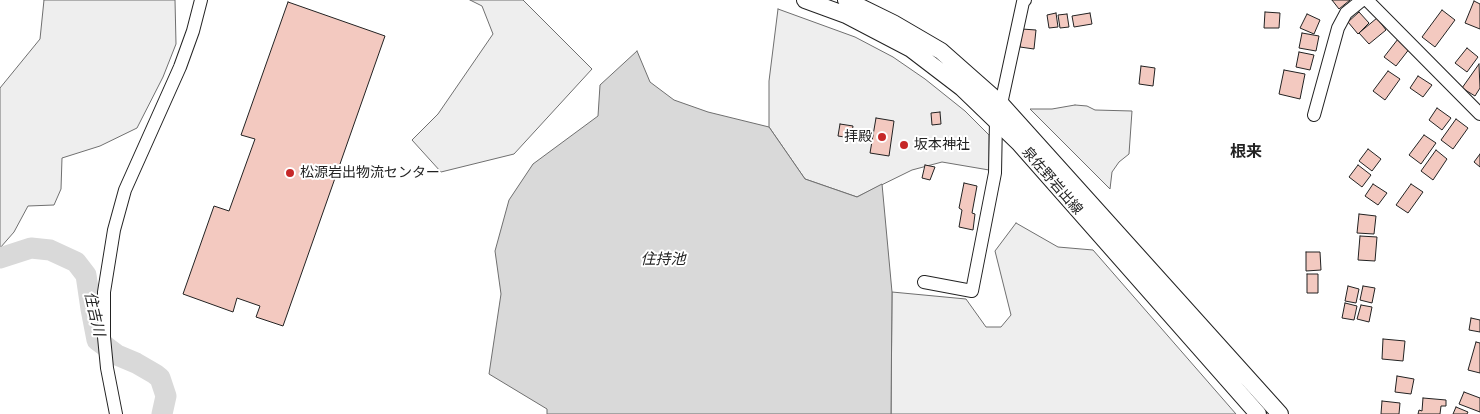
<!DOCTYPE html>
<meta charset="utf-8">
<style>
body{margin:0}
canvas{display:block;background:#fff}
</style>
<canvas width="1480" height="414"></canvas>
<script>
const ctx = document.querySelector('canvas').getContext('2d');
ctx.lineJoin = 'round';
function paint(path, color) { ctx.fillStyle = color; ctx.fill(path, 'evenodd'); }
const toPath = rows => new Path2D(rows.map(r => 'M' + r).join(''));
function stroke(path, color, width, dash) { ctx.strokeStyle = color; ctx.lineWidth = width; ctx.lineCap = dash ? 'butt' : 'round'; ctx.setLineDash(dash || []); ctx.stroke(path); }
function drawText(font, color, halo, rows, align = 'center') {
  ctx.font = font + ' Rubik,"Noto Sans JP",sans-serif'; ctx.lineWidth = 4; ctx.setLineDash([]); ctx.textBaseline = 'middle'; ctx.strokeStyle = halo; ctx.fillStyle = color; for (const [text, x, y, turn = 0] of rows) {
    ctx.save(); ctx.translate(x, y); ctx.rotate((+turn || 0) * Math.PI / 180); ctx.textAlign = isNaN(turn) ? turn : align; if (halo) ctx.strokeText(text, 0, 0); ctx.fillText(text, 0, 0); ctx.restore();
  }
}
const green = toPath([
 [44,0,175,0,176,44,163,77,137,128,100,146,62,158,61,189,54,205,28,206,14,232,0,248,0,88,40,39,44,0],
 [470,0,523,0,592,69,514,154,441,172,412,140,438,114,493,34,482,6,470,0],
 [778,9,855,37,893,57,925,79,965,111,989,135,989,170,942,162,912,170,857,197,805,179,769,127,769,81,778,9],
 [1075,105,1087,106,1095,110,1132,111,1129,154,1119,162,1112,172,1110,189,1030,109,1052,109,1075,105],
 [1016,223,1058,247,1093,250,1236,414,891,414,892,292,966,299,986,327,1001,327,1011,315,995,251,1016,223]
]);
const water = toPath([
 [637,51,650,82,674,100,708,112,769,127,805,179,857,197,882,184,892,292,891,414,547,414,547,409,489,374,501,294,495,251,509,200,533,164,598,116,600,85,637,51]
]);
const river = toPath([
 [0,258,31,248,50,250,76,262,86,275,91,309,97,340,117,355,136,363,155,374,160,378,166,396,162,414]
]);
const building = toPath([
 [1332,0,1350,0,1339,9,1332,0],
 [1474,1,1480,4,1480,29,1465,23,1474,1],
 [288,2,385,36,283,326,256,317,260,306,237,298,233,312,183,294,214,206,229,211,255,139,241,135,288,2],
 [1442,10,1455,20,1435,47,1422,37,1442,10],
 [1265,12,1280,13,1279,28,1264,28,1265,12],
 [1359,12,1369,23,1358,34,1348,22,1359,12],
 [1056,13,1058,27,1049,28,1047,15,1056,13],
 [1090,13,1092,24,1074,27,1072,16,1090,13],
 [1067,14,1069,27,1060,28,1058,15,1067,14],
 [1307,14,1320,20,1314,34,1300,28,1307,14],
 [1377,18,1386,30,1369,44,1359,33,1377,18],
 [1022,29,1036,30,1034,49,1020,47,1022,29],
 [1302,33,1319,36,1316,51,1299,48,1302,33],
 [1398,39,1410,48,1396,66,1384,57,1398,39],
 [1467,48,1478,57,1467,72,1455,63,1467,48],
 [1299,52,1314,55,1310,70,1296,67,1299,52],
 [1479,64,1480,88,1475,96,1462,88,1479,64],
 [1141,66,1155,68,1153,86,1139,84,1141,66],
 [1284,70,1305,74,1300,99,1279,94,1284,70],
 [1388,71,1400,79,1385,100,1373,91,1388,71],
 [1418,76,1432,85,1423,97,1410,88,1418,76],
 [1437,108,1451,118,1442,130,1429,120,1437,108],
 [940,112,941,124,932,125,931,113,940,112],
 [876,118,894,121,889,156,870,153,876,118],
 [1456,119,1468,128,1453,149,1441,140,1456,119],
 [840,124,853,126,851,138,838,136,840,124],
 [1424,135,1436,143,1421,164,1409,155,1424,135],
 [1368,149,1381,159,1372,171,1359,161,1368,149],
 [1436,150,1447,159,1433,180,1421,171,1436,150],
 [1480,154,1480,167,1474,162,1480,154],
 [925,165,935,167,930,180,922,178,925,165],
 [1358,165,1371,175,1362,187,1349,177,1358,165],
 [964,183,977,186,972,213,975,214,973,230,959,227,962,210,959,208,964,183],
 [1373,184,1387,193,1378,205,1365,196,1373,184],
 [1411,184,1423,192,1408,213,1396,205,1411,184],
 [1359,214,1376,216,1374,234,1357,233,1359,214],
 [1360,236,1377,237,1375,261,1358,260,1360,236],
 [1306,252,1320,252,1321,270,1306,271,1306,252],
 [1307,274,1318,274,1318,293,1307,293,1307,274],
 [1348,286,1359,289,1356,303,1345,301,1348,286],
 [1363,286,1375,288,1372,303,1360,300,1363,286],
 [1345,303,1357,306,1354,320,1342,318,1345,303],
 [1361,305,1372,307,1369,322,1357,319,1361,305],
 [1471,318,1480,320,1480,332,1469,330,1471,318],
 [1383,339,1405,341,1403,361,1382,359,1383,339],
 [1476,342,1480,343,1480,373,1468,370,1476,342],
 [1397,376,1414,379,1411,394,1395,392,1397,376],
 [1464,392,1480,398,1480,412,1459,404,1464,392],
 [1423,398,1446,400,1446,406,1441,406,1440,414,1418,414,1419,410,1422,411,1423,398],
 [1382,401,1400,403,1399,414,1381,414,1382,401],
 [1456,407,1468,412,1467,414,1453,414,1456,407]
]);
const minor = toPath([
 [1367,0,1480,114],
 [1314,115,1338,28,1346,13,1362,0],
 [924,282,972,291,995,173,996,121,1001,104,1023,2,1025,0],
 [116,414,107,368,104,337,104,292,114,230,125,190,180,67,193,31,201,0]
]);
const major = toPath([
 [805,0,846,15,911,49,962,88,1019,143,1258,414],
 [846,0,893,23,941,51,1001,104,1280,414]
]);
const markers = [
 [882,137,5,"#c62828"],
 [904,145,5,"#c62828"],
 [290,173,5,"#c62828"]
];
const poiNames = [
 ["拝殿",872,137,"right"],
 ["坂本神社",914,145],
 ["松源岩出物流センター",300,173]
];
const streetNames = [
 ["泉佐野岩出線",1052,181,49]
];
const waterNames = [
 ["住持池",663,260],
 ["住吉川",94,314,77]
];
const quarterNames = [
 ["根来",1246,152]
];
paint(green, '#eee');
stroke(green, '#6f6f6f', 1);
paint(water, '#d9d9d9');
stroke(water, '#6f6f6f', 1);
stroke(river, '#d9d9d9', 21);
paint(building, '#f3c9c0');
stroke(building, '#222', 1);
stroke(minor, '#222', 14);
stroke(major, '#222', 18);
stroke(minor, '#fff', 12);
stroke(major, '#fff', 16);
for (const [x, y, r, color] of markers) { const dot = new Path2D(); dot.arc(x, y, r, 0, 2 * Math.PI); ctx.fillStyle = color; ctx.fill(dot); stroke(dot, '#fff', 2); }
drawText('14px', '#222', '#fff', poiNames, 'left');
drawText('14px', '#222', '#fff', streetNames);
drawText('italic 15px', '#222', '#fff', waterNames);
drawText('bold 16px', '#222', '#fff', quarterNames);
</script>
